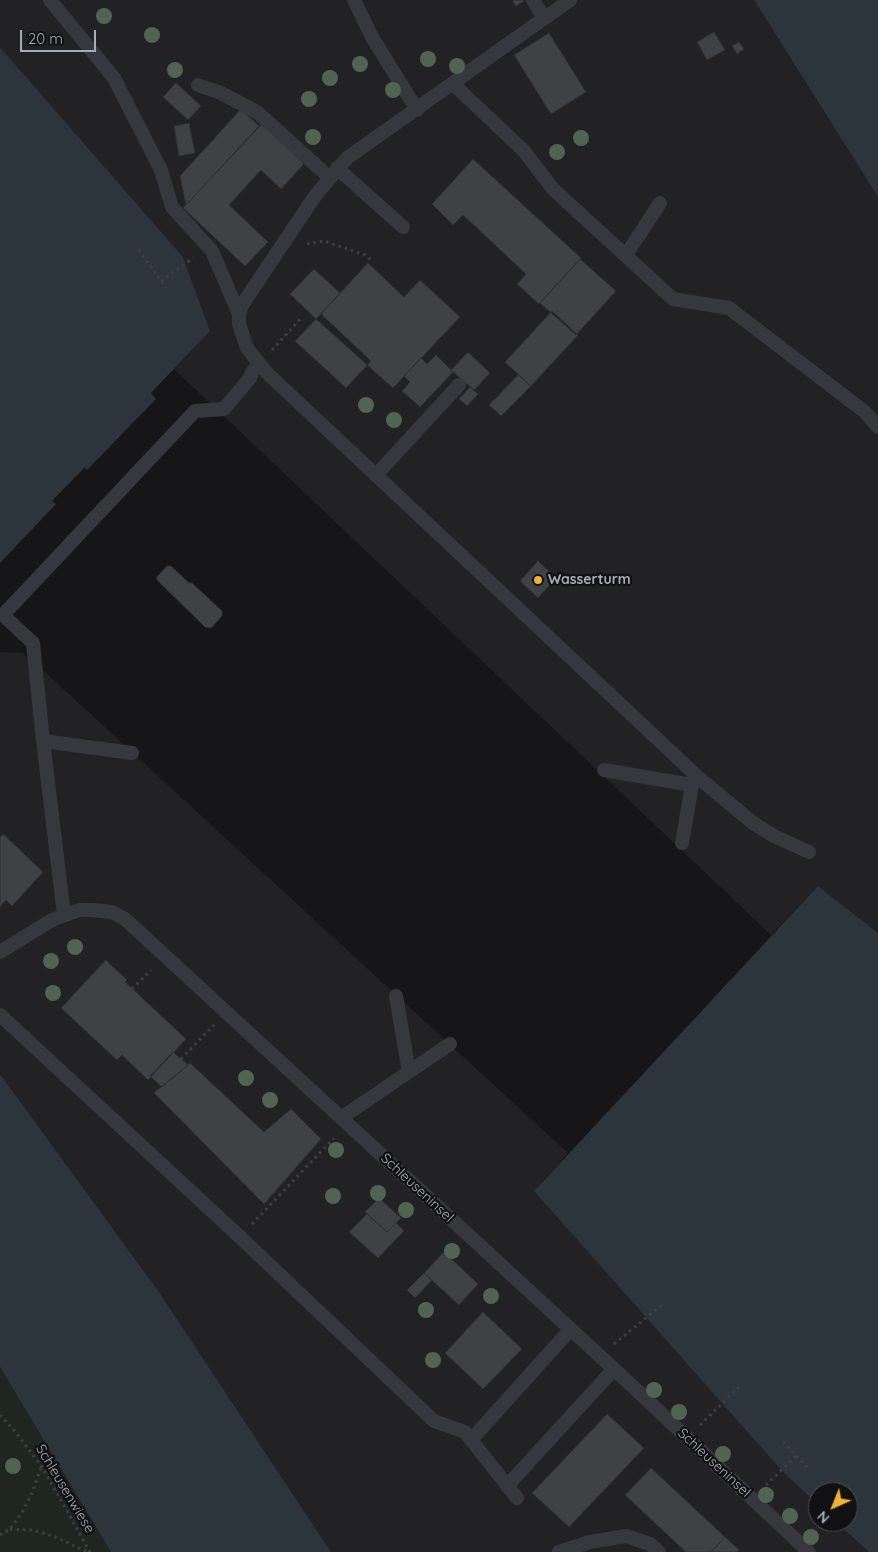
<!DOCTYPE html>
<style>
body{margin:0}
#map{position:relative;width:878px;height:1552px;overflow:hidden;background:#161618;font-family:Quicksand,sans-serif}
canvas{display:block}
.north{position:absolute;left:808px;top:1482px;width:50px;height:50px;box-sizing:border-box;background:#111113;border:1px solid #4d4f55;border-radius:50%;rotate:224deg;font-size:14px;font-weight:700;line-height:20px;text-align:center;color:#a8adb8}
.north::after{content:'';display:block;margin:auto;width:18px;height:22px;background:#f2b134;clip-path:polygon(50% 0,100% 100%,50% 72%,0 100%)}
.scale{position:absolute;left:20px;top:30px;width:76px;height:22px;box-sizing:border-box;border:2px solid #a8adb8;border-top:0;padding-left:6px;font-size:15px;line-height:18px;white-space:nowrap;color:#a8adb8;-webkit-text-stroke:4px #111113;paint-order:stroke}
</style>
<div id="map">
<canvas width="878" height="1552"></canvas>
<div class="north">N</div>
<div class="scale">20 m</div>
</div>
<script>
const ctx = document.querySelector('canvas').getContext('2d');
ctx.lineJoin = 'round';
function paint(path, color) { ctx.fillStyle = color; ctx.fill(path, 'evenodd'); }
const toPath = rows => new Path2D(rows.map(r => 'M' + r).join(''));
function stroke(path, color, width, dash) { ctx.strokeStyle = color; ctx.lineWidth = width; ctx.lineCap = dash ? 'butt' : 'round'; ctx.setLineDash(dash || []); ctx.stroke(path); }
function drawText(font, color, halo, rows, align = 'center') {
  ctx.font = font + ' Quicksand,sans-serif'; ctx.lineWidth = 4.5; ctx.setLineDash([]); ctx.textBaseline = 'middle'; ctx.strokeStyle = halo; ctx.fillStyle = color; for (const [text, x, y, turn = 0] of rows) {
    ctx.save(); ctx.translate(x, y); ctx.rotate((+turn || 0) * Math.PI / 180); ctx.textAlign = isNaN(turn) ? turn : align; if (halo) ctx.strokeText(text, 0, 0); ctx.fillText(text, 0, 0); ctx.restore();
  }
}
const built = toPath([
 [0,0,754,0,878,197,878,933,818,886,771,935,174,369,210,331,183,257,0,47],
 [0,652,22,653,34,662,568,1153,534,1191,782,1471,818,1505,818,1522,836,1522,869,1552,331,1552,159,1292,0,1074]
]);
const green = toPath([
 [0,1367,111,1552,0,1552]
]);
const water = toPath([
 [754,0,878,0,878,197],
 [0,47,183,257,210,331,151,393,156,399,87,470,85,467,52,501,56,504,0,563],
 [818,886,878,933,878,1552,869,1552,836,1522,848,1522,848,1492,818,1492,818,1505,782,1471,534,1191],
 [0,1074,159,1292,331,1552,111,1552,0,1367]
]);
const building = toPath([
 [512,0,523,0,524,1,516,6,512,0],
 [714,32,725,50,707,60,697,42,714,32],
 [549,33,586,92,551,114,514,55,549,33],
 [739,42,744,49,737,54,732,46,739,42],
 [176,83,201,106,188,120,163,97,176,83],
 [241,109,259,126,186,205,180,176,241,109],
 [189,123,195,153,179,156,174,126,189,123],
 [262,124,304,164,281,189,261,170,229,205,268,242,245,266,183,208,262,124],
 [473,159,581,258,539,304,517,284,526,274,463,215,453,225,432,204,473,159],
 [580,259,616,291,576,335,540,303,580,259],
 [368,263,404,297,420,280,460,317,393,388,316,319,368,263],
 [314,269,340,293,316,319,290,294,314,269],
 [552,311,578,335,531,386,505,362,552,311],
 [321,314,371,361,346,388,295,341,321,314],
 [468,352,490,373,474,390,451,370,468,352],
 [436,355,453,372,420,407,402,391,410,382,404,376,421,358,427,364,436,355],
 [518,375,531,386,501,416,489,405,518,375],
 [470,387,478,394,467,406,459,399,470,387],
 [538,561,556,578,538,598,520,581,538,561],
 [167,566,171,566,189,583,192,583,222,611,222,616,211,628,205,627,157,580,157,577,167,566],
 [3,834,43,872,12,906,6,900,0,907,0,838,3,834],
 [106,960,127,980,125,982,186,1039,148,1080,122,1055,117,1060,61,1008,106,960],
 [173,1052,188,1065,162,1087,150,1076,173,1052],
 [190,1063,264,1132,291,1109,321,1139,264,1204,154,1093,190,1063],
 [379,1198,401,1218,387,1232,365,1212,379,1198],
 [367,1214,387,1232,396,1223,404,1231,378,1258,349,1232,367,1214],
 [444,1252,478,1284,459,1305,424,1273,444,1252],
 [424,1273,432,1280,415,1298,407,1290,424,1273],
 [483,1312,522,1349,483,1389,445,1353,483,1312],
 [607,1414,644,1448,569,1527,532,1493,607,1414],
 [651,1468,725,1537,711,1552,686,1552,625,1495,651,1468],
 [725,1537,739,1550,737,1552,711,1552,725,1537]
]);
const path = toPath([
 [307,244,324,241,365,255,371,260],
 [139,250,166,288],
 [161,281,193,258],
 [272,350,302,317],
 [132,989,151,970],
 [181,1059,214,1025],
 [252,1224,334,1138],
 [614,1344,662,1305],
 [0,1415,14,1430,42,1467,90,1552],
 [700,1425,739,1387],
 [783,1442,810,1470],
 [766,1485,796,1456],
 [10,1529,32,1530,53,1536,88,1552],
 [0,1535,10,1529,23,1511,32,1493,41,1468]
]);
const lane = toPath([
 [50,0,114,78,161,170,172,207,212,251,239,314],
 [354,0,372,37,417,110],
 [533,0,544,18],
 [570,0,347,158,315,196,242,305,239,314,239,324,247,348,267,373,699,778,753,823,774,836,809,852],
 [453,84,524,151,553,189,673,299,729,308,865,412,878,427],
 [198,85,221,93,257,112,330,178],
 [337,168,403,227],
 [626,255,660,203],
 [376,475,459,385],
 [43,741,132,753],
 [604,770,692,785],
 [682,843,692,785,698,778],
 [64,915,43,741,33,643,3,615,195,411,224,409,250,378,253,371,259,364],
 [0,952,52,920,79,910,93,910,112,912,125,919,614,1369,809,1552],
 [396,996,409,1072],
 [0,1015,240,1237,434,1421,465,1432,517,1498],
 [341,1118,450,1044],
 [471,1440,570,1330],
 [507,1486,614,1369],
 [559,1552,590,1542,626,1536,650,1544,659,1552]
]);
const trees = [
 [104,16],
 [152,35],
 [428,59],
 [360,64],
 [457,66],
 [175,70],
 [330,78],
 [393,90],
 [309,99],
 [313,137],
 [581,138],
 [557,152],
 [366,405],
 [394,420],
 [75,947],
 [51,961],
 [53,993],
 [246,1078],
 [270,1100],
 [336,1150],
 [378,1193],
 [333,1196],
 [406,1210],
 [452,1251],
 [491,1296],
 [426,1310],
 [433,1360],
 [654,1390],
 [679,1412],
 [723,1454],
 [13,1466],
 [766,1495],
 [790,1516],
 [811,1537]
];
const markers = [
 [538,580,5,"#f2b134"]
];
const poiNames = [
 ["Wasserturm",548,580]
];
const streetNames = [
 ["Schleuseninsel",417,1188,43],
 ["Schleuseninsel",714,1463,43],
 ["Schleusenwiese",65,1489,59]
];
paint(built, '#222225');
paint(green, '#1e261f');
paint(water, '#2c353c');
paint(building, '#404145');
stroke(building, '#303034', 1);
stroke(path, '#3d3f44', 3, [2.5, 4]);
stroke(lane, '#37383d', 14);
ctx.fillStyle = '#506452';
for (const [x, y] of trees) { ctx.beginPath(); ctx.arc(x, y, 8, 0, 2 * Math.PI); ctx.fill(); }
for (const [x, y, r, color] of markers) { const dot = new Path2D(); dot.arc(x, y, r, 0, 2 * Math.PI); ctx.fillStyle = color; ctx.fill(dot); stroke(dot, '#111113', 2); }
drawText('bold 14px', '#a8adb8', '#111113', poiNames, 'left');
drawText('14px', '#a8adb8', '#111113', streetNames);
</script>
